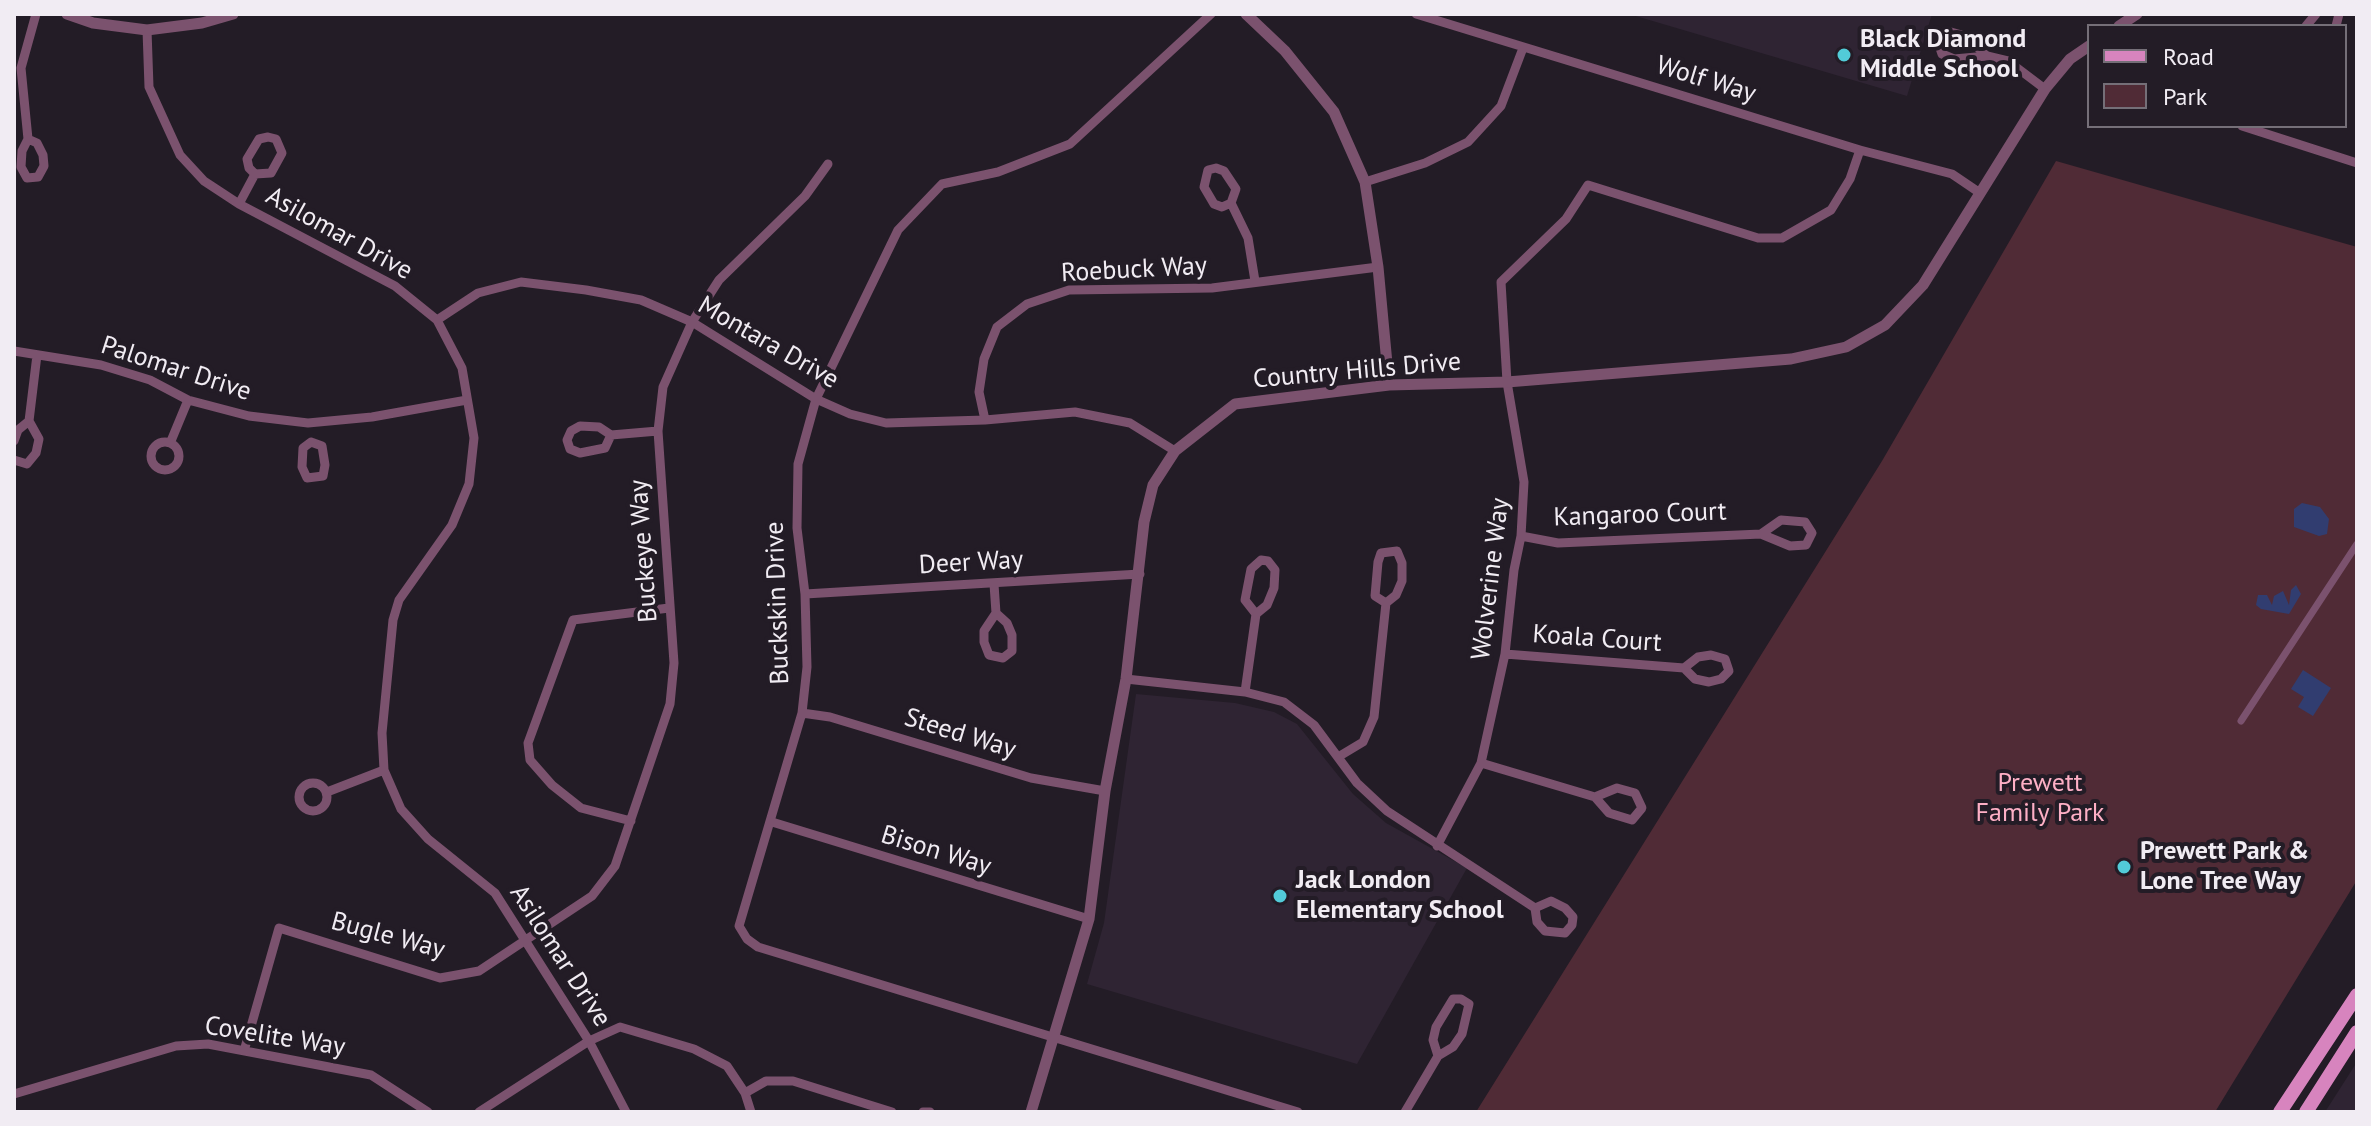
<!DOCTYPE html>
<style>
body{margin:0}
#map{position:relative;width:2371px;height:1126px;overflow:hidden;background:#231c26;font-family:"PT Sans",sans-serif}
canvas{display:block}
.frame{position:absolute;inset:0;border:16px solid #f1ecf3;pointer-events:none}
.legend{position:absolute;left:2087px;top:24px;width:260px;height:104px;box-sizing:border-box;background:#231c26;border:2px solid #756f78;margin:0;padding:10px 14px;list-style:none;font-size:24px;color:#f1ecf3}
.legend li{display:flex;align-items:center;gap:16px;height:40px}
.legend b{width:40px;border:2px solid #756f78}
</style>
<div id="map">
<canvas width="2371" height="1126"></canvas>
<div class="frame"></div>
<ul class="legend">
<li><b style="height:10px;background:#d784be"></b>Road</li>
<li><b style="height:22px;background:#502b36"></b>Park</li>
</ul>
</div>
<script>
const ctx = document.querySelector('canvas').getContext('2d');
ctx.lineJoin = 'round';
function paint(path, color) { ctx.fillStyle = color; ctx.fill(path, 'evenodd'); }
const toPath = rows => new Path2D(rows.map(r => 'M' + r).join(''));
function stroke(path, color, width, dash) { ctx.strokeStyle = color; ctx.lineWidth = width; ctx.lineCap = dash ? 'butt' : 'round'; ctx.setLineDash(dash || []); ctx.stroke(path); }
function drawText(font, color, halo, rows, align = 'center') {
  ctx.font = font + ' "PT Sans",sans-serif'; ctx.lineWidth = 8; ctx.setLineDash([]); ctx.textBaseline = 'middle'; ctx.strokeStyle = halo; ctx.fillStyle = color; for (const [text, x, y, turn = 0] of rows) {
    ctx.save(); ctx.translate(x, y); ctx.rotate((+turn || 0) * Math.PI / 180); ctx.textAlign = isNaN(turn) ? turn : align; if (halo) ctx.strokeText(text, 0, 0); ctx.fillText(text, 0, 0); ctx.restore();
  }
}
const built = toPath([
 [1629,14,1932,14,1907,96],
 [1136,694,1235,703,1274,712,1297,724,1353,794,1386,823,1467,868,1357,1064,1087,984,1104,923],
 [2357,1062,2357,1112,2325,1112]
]);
const green = toPath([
 [2056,161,2357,247,2357,880,2215,1112,1476,1112,1882,461]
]);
const water = toPath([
 [2302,503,2320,507,2329,519,2327,534,2319,536,2294,527,2294,509],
 [2296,585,2301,594,2289,614,2261,609,2256,605,2258,595,2267,595,2272,605,2274,596,2283,591,2289,605,2291,590],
 [2303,670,2331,688,2313,716,2298,707,2304,697,2291,689]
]);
const pedestrian = toPath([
 [2241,721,2357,544]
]);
const minor = toPath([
 [1211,14,1070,144,998,172,942,184,898,230,816,399,798,464,797,528,805,594,807,667,802,713,739,926,747,939,758,947,1298,1112],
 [1416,14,1860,150,1952,174,1980,193],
 [2306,26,2316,14],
 [2336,26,2339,14],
 [147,30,149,87,180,155,204,181,239,204,395,286,437,320,462,368,474,438,469,484,452,525,399,600,393,620,382,733,384,770,401,809,428,839,495,893,589,1041,626,1112],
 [1987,56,1954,59,1942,54,1939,45,1943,36,1951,32,1965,36,1987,56,2008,61,2045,89],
 [2242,126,2357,163],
 [268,137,276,139,282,153,271,173,255,174,249,168,247,159,259,139,268,137],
 [28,139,37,143,43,155,44,166,38,177,27,178,21,167,22,151,28,139,21,68,36,14],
 [1365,182,1425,163,1468,142,1501,106,1523,48],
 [1231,203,1222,207,1214,204,1204,187,1208,170,1216,168,1224,171,1236,189,1231,203,1248,238,1255,281],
 [239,204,255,174],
 [437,320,478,293,521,282,586,290,641,300,692,322,816,399,850,414,886,423,985,420,1075,412,1130,423,1175,451],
 [14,351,101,365,150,380,188,400,249,416,308,423,372,417,467,400],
 [985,420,979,392,984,359,997,327,1027,304,1069,290,1212,288,1378,267],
 [611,435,605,448,580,453,570,449,567,440,571,431,580,426,599,427,611,435,658,431],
 [14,441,18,430,29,421,37,355],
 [171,441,188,400],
 '151 456a14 14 0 1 1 28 0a14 14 0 1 1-28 0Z',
 [311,442,322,446,325,465,323,476,307,478,302,467,303,448,311,442],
 [14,460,27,464,36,453,39,439,29,421],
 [1521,536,1558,543,1761,534,1790,546,1806,545,1812,533,1805,522,1781,520,1761,534],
 [994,584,996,613,984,631,984,642,989,655,1003,658,1012,651,1012,635,1007,623,996,613],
 [805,594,1140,574],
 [1505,654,1684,668,1695,679,1709,682,1721,679,1729,671,1725,659,1711,655,1698,657,1684,668],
 [1126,679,1245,692,1284,702,1314,725,1357,783,1387,811,1535,908,1537,922,1545,931,1565,933,1572,925,1573,917,1565,908,1551,901,1535,908],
 [1245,692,1256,614,1267,605,1274,588,1275,570,1268,561,1261,560,1251,569,1245,600,1256,614],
 [802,713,830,717,1031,778,1105,791],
 [1338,757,1363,742,1374,717,1386,603,1396,595,1402,581,1402,563,1397,551,1381,553,1378,562,1375,596,1386,603],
 [1481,763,1595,797,1609,813,1632,820,1642,808,1635,793,1617,788,1595,797],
 '299 797a14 14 0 1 1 28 0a14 14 0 1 1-28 0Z',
 [327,792,384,770],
 [631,821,581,808,552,785,530,760,528,743,573,620,669,608],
 [772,822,1089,919],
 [1437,846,1481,763,1505,654,1514,570,1521,536,1524,482,1507,382,1501,282,1566,219,1588,185,1758,238,1782,238,1831,210,1850,179,1860,150],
 [244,1051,279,928,440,978,479,971,592,896,615,866,670,704,674,663,658,431,663,387,692,322,719,280,805,196,828,164],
 [745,1093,766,1081,793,1081,892,1112],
 [14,1094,176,1046,208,1044,371,1075,428,1112],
 [479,1112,589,1041,620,1027,694,1049,727,1066,745,1093,751,1112],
 [923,1112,930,1112],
 [1405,1112,1438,1056,1453,1047,1462,1034,1469,1004,1461,999,1453,999,1436,1027,1433,1040,1438,1056]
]);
const tertiary = toPath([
 [67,14,93,23,147,30,202,23,233,14],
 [1246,14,1285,51,1334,112,1365,182,1378,267,1389,385],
 [2119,26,2137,14],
 [1031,1112,1089,919,1105,791,1126,679,1144,522,1153,485,1175,451,1235,404,1389,385,1507,382,1791,359,1846,347,1885,325,1923,285,2045,89,2070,59,2089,46]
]);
const primary = toPath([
 [2280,1112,2357,995],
 [2306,1112,2357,1032]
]);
const markers = [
 [1844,55,8,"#52cbd8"],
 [2124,867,8,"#52cbd8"],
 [1280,896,8,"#52cbd8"]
];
const poiNames = [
 ["Black Diamond",1860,40],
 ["Middle School",1860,70],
 ["Prewett Park &",2140,852],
 ["Lone Tree Way",2140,882],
 ["Jack London",1296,881],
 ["Elementary School",1296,911]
];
const streetNames = [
 ["Wolf Way",1706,80,17],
 ["Asilomar Drive",339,234,29],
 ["Roebuck Way",1134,270,-3],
 ["Montara Drive",768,343,30],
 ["Palomar Drive",176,369,18],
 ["Country Hills Drive",1357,371,-5],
 ["Kangaroo Court",1640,515,-2],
 ["Buckeye Way",644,551,-94],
 ["Deer Way",971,563,-3],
 ["Wolverine Way",1491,579,-83],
 ["Buckskin Drive",778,603,-92],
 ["Koala Court",1597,639,4],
 ["Steed Way",960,734,17],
 ["Bison Way",936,851,17],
 ["Bugle Way",388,936,15],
 ["Asilomar Drive",560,956,57],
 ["Covelite Way",275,1037,9]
];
const parkNames = [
 ["Prewett",2040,784],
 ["Family Park",2040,814]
];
paint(built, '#2f2433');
paint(green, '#502b36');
paint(water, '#313d70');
stroke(pedestrian, '#7b526e', 7);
stroke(minor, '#7b526e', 9);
stroke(tertiary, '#7b526e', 11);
stroke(primary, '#d784be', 14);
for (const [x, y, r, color] of markers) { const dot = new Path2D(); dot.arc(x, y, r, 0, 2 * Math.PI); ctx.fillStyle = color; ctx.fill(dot); stroke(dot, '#231c26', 3); }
drawText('bold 26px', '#f1ecf3', '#231c26', poiNames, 'left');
drawText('26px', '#f1ecf3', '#231c26', streetNames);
drawText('26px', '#fdafc5', '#231c26', parkNames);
</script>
